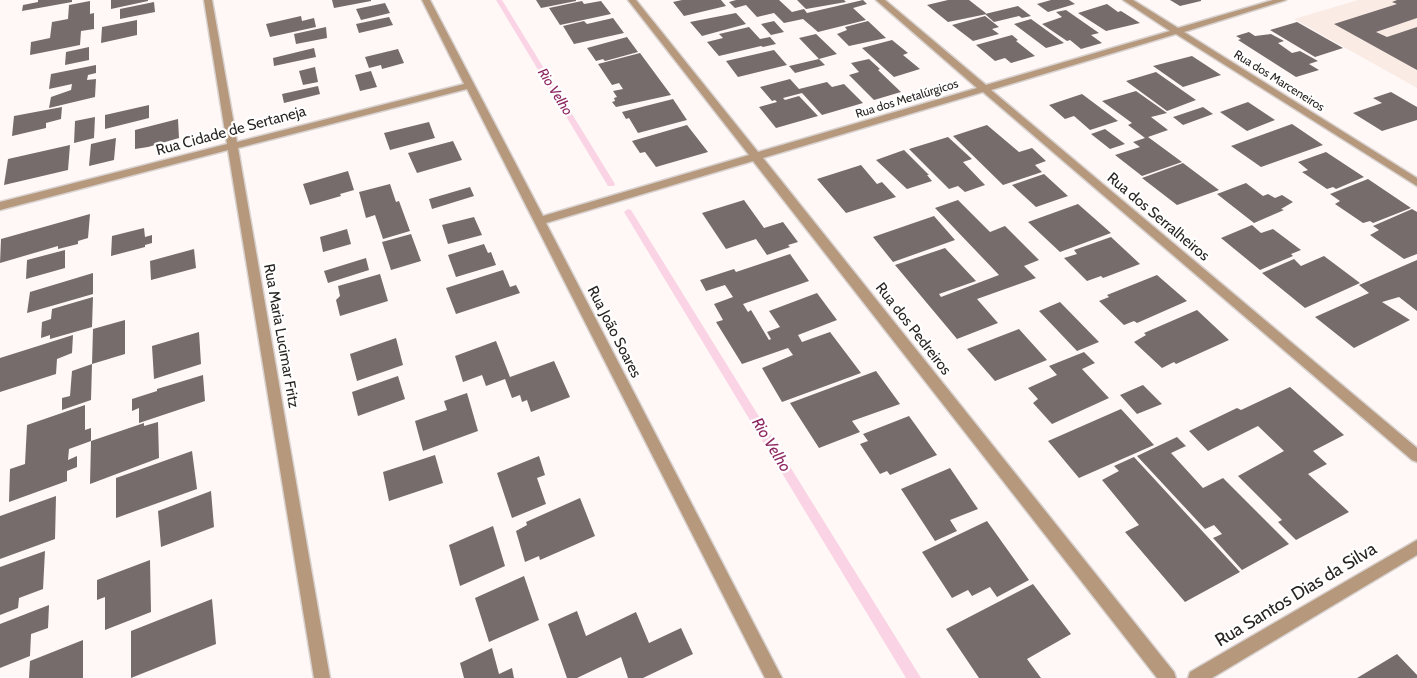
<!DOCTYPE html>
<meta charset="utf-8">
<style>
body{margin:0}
canvas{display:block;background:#fff8f6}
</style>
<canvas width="1417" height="678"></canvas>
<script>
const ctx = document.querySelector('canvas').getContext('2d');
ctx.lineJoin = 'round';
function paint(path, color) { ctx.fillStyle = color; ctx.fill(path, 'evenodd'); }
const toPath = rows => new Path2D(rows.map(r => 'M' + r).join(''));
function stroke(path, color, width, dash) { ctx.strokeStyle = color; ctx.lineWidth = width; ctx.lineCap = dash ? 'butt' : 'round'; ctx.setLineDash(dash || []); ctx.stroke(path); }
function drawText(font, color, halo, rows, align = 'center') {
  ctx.font = font + ' Cabin,sans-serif'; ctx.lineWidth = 4.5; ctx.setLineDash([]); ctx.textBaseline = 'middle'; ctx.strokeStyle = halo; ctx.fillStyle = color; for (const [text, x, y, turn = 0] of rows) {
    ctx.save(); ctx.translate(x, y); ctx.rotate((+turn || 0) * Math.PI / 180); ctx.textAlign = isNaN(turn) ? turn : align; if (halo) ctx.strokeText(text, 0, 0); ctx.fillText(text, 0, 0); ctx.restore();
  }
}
const built = toPath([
 [1358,0,1417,0,1417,88,1294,19]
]);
const stream = toPath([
 [496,0,502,0,615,184,614,186,608,186,496,0],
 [628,209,631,210,921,678,906,678,624,212,628,209]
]);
const building = toPath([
 [38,0,72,0,72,2,22,11,23,5,38,2],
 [111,0,148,0,148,1,111,9],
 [332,0,371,0,371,1,334,8],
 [536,0,576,0,576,1,541,8],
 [682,0,721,0,726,6,684,16,673,2],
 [736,0,779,0,792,12,804,9,807,13,863,0,867,4,853,8,866,20,818,32,803,19,784,23,774,13,757,17,746,5,735,8,729,2],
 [797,0,844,0,846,2,806,9],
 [948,0,969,0,987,14,948,22,927,5],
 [1051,0,1069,0,1075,4,1048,12,1037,4],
 [1170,0,1201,0,1201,1,1180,6],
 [1397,0,1417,0,1417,18,1376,32,1387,37,1417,27,1417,70,1334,24,1397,4,1392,2],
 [90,1,90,14,94,13,94,29,81,31,80,45,30,55,31,42,50,38,52,22,68,19,69,5],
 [582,1,584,4,601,1,611,14,560,25,549,8],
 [154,2,155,12,120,19,120,9],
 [385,3,390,13,361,20,356,9],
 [1107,4,1118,12,1121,11,1140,23,1106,31,1078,13],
 [1018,6,1031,16,1022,18,1019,16,994,22,985,14],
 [1066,10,1099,33,1091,35,1102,43,1081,49,1070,40,1067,41,1042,24,1062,17,1056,12],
 [736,13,746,24,702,36,690,22],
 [301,16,302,21,314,18,316,27,270,37,266,24],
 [985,16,999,27,992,29,999,34,973,41,952,25],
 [389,17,393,25,359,33,356,24],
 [613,18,624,33,574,44,563,26,584,21,587,24],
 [1031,19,1064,43,1046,48,1014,24],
 [137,20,137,35,101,43,102,27],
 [774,21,784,32,771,35,761,24],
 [868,21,886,38,849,46,837,34,847,30,845,27],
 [1297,22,1343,48,1315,57,1270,30],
 [326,27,327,38,296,44,294,34],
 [749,27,760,39,770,37,776,44,763,47,761,46,719,56,707,42,723,38,719,34],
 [1249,32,1255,36,1271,34,1284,41,1278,43,1292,53,1300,51,1318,61,1309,64,1319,70,1296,77,1238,40,1241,39,1236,36],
 [816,34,837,54,819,59,825,65,795,73,789,66,819,59,799,38],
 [1012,35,1018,40,1016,41,1035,56,1011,63,1005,58,995,61,976,45],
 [627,37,638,52,605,61,603,59,596,61,587,48],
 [892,40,908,53,903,55,920,69,894,77,862,48],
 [89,47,89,60,65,65,66,52],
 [314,48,316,57,274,66,273,58],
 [398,49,404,63,382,69,381,65,369,68,365,57],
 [774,50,787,65,738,77,726,61],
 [640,53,671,95,616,107,612,102,615,101,614,98,617,97,613,91,623,89,619,83,612,85,598,64],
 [1192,56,1221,75,1183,87,1153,66],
 [869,59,880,69,878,70,901,92,874,100,849,75,859,72,851,63],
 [96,65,96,73,88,75,87,80,96,79,95,97,49,108,51,97,71,90,72,84,49,89,51,74],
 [315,67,318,82,303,85,299,71],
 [371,71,377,87,360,91,355,75],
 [1156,72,1196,100,1167,111,1126,81],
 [790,79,799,89,827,82,832,87,844,84,863,103,822,115,802,93,783,98,785,100,799,96,818,116,776,128,759,107,777,102,775,100,772,101,760,87],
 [318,86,320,94,284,103,282,94],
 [1136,91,1167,113,1151,117,1168,130,1148,137,1182,162,1142,176,1115,155,1140,147,1133,142,1145,138,1128,125,1132,123,1102,101],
 [1391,92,1417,107,1417,120,1382,131,1353,113,1382,103,1373,98],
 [1082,94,1118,121,1090,130,1074,116,1065,119,1049,105],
 [673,99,687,120,638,133,629,118,626,119,622,112],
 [1248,102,1275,120,1247,131,1220,112],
 [149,105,149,118,105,129,105,115],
 [62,107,61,119,46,123,46,128,12,136,14,116],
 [1203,107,1213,114,1183,125,1173,117],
 [95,117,94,138,74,143,75,121],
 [178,119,179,138,148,147,135,149,135,130],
 [429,122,435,138,390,150,384,133],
 [1292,124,1323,145,1261,167,1231,146],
 [687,125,708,152,656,167,645,152,640,153,632,141],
 [987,125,1019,152,1032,148,1046,161,1035,165,1042,172,1003,185,953,136],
 [1105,129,1125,144,1110,149,1091,134],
 [948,137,972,159,963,162,985,185,965,192,958,186,949,189,909,149],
 [116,138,114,160,89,166,91,144],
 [453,141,462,160,417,173,408,153],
 [70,145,68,170,4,185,8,159],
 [904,150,929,175,927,175,932,181,907,189,876,160],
 [1326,152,1364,177,1336,189,1333,187,1327,189,1302,172,1308,170,1298,162],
 [1183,163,1219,190,1177,205,1142,178],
 [861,165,877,184,882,182,896,197,846,213,817,179],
 [348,171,354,190,340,194,341,196,310,205,303,184],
 [1044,174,1068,196,1036,207,1012,185],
 [1368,179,1411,208,1373,223,1370,221,1363,223,1335,204,1340,201,1330,194],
 [1246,183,1263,196,1268,194,1275,198,1282,195,1293,202,1281,209,1284,210,1254,223,1217,194],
 [390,184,396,202,399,201,410,231,383,239,375,215,366,218,359,192],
 [470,187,474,196,432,209,429,199],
 [744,200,764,228,783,222,798,242,788,245,790,247,767,255,756,239,726,249,702,213],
 [958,200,990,232,1005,226,1039,260,1024,266,1036,278,977,299,998,323,957,339,895,265,945,248,976,281,939,294,941,297,999,275,935,208],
 [1078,204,1111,233,1060,252,1028,222],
 [1412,209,1417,212,1417,254,1404,259,1370,235,1379,230,1373,226],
 [90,214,88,238,78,241,78,244,58,249,58,246,0,263,1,239],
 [934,216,955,240,893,262,873,237],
 [474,217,482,235,448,244,442,225],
 [1252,225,1261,233,1273,229,1301,250,1291,254,1293,256,1260,270,1221,238],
 [144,228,145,237,152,235,152,243,145,245,145,247,111,256,112,236],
 [347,229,351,244,323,252,320,237],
 [411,234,421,261,391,270,382,242],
 [1111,237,1140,264,1103,278,1101,276,1087,281,1064,258,1077,254,1074,250],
 [484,244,488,253,491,252,496,265,456,277,448,255],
 [194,249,196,268,151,280,150,261],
 [65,250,65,268,26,279,27,260],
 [790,254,809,281,743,304,748,312,751,310,769,340,771,339,767,332,780,327,769,311,817,293,837,320,798,335,802,342,830,332,861,373,782,402,762,368,793,355,788,348,742,364,716,322,723,320,714,304,733,297,725,285,706,291,700,280,734,269,736,272],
 [1324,256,1360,283,1305,308,1262,273,1294,259,1301,266],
 [366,258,369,270,328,283,324,271],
 [1417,260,1417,311,1399,297,1382,302,1410,320,1354,348,1315,317,1369,293,1359,285],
 [503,270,510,287,516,285,520,293,456,314,446,288],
 [93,273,93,294,27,313,30,292],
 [380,274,388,301,340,316,336,300,340,296,338,286],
 [1157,275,1187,301,1137,323,1134,321,1124,325,1099,301,1109,297,1107,295],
 [93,297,92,327,50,339,50,335,41,338,42,322,51,319,52,309],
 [1060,302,1099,342,1077,351,1039,311],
 [1197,310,1229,340,1176,364,1174,362,1162,368,1134,342,1146,335,1144,333],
 [125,320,125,354,92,364,93,329],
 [1019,329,1047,360,995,381,967,349],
 [199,332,201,364,154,379,152,346],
 [73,335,72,353,57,359,56,374,0,392,0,358],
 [396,338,403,365,357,381,350,354],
 [496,341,510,377,554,361,570,397,531,412,527,400,522,402,520,395,512,398,505,379,486,386,482,375,463,382,455,356],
 [1084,352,1095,363,1082,369,1109,398,1052,424,1033,403,1038,399,1028,388,1057,375,1049,366],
 [92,364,91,400,62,410,62,398,70,396,72,371],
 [876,371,900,404,852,421,860,432,819,448,790,403],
 [203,375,205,401,139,423,139,408,132,411,132,399,157,391,157,389],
 [398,376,405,399,358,416,352,392],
 [1143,385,1162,404,1137,414,1120,395],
 [1290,387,1344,435,1313,451,1327,464,1308,474,1349,512,1296,540,1278,522,1282,520,1238,476,1284,451,1258,426,1208,451,1189,431,1237,408,1241,410],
 [467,393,478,431,423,451,415,421,447,410,444,401],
 [85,405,85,430,91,428,91,441,69,449,68,460,77,456,77,467,67,471,67,481,9,502,10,469,25,464,27,425],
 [1121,409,1154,445,1079,478,1048,441],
 [909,416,937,455,890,475,887,471,880,474,860,444,868,441,863,434],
 [158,422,159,458,90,484,91,441,144,423,144,426],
 [1177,437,1186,446,1171,453,1203,488,1223,478,1289,544,1242,570,1213,538,1222,534,1214,525,1205,529,1137,456],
 [192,451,197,489,116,518,116,478],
 [435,455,443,483,389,501,383,472],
 [539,456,545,475,537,478,546,504,512,518,497,473],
 [1134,457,1240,572,1185,602,1125,532,1139,525,1102,480,1119,471,1114,466],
 [950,468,978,509,950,520,957,531,935,541,901,489],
 [211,491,214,527,161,547,158,511],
 [56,496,55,539,0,559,0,516],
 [580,498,595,536,540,560,539,556,525,562,516,531,527,525,526,522],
 [987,521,1029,580,997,597,990,587,972,596,968,590,952,598,922,552],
 [493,526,505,566,460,586,449,545],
 [45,551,43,589,19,598,18,608,0,615,0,567],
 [150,560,151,612,105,630,105,597,97,600,97,580],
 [524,576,539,620,489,642,475,598],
 [1033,584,1071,634,1027,659,1041,678,979,678,946,629],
 [212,599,216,644,131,678,131,631],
 [49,605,48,628,31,634,30,656,0,668,0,624],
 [577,611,586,636,636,612,649,643,681,628,693,654,643,678,628,678,621,657,577,678,567,678,548,624],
 [83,640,83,678,29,678,30,661],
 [492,648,499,674,512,668,514,678,464,678,460,663],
 [1397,654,1417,675,1417,678,1357,678]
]);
const minor = toPath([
 [204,0,212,0,237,142,464,84,422,0,430,0,543,216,749,155,628,0,636,0,758,152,977,88,876,0,885,0,986,85,1170,31,1123,0,1133,0,1178,28,1273,0,1286,0,1184,32,1417,178,1417,186,1176,34,991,90,1417,448,1417,462,1412,460,983,92,763,158,1174,672,1176,678,1157,678,753,161,546,223,782,678,765,678,467,89,238,148,330,678,314,678,228,150,0,210,0,202,227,144,204,0],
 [1417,540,1417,555,1212,678,1188,678,1190,672,1417,540]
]);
const farStreetnames = [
 ["Rua dos Marceneiros",1279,81,32],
 ["Rua dos Metalúrgicos",907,99,-17]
];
const farWaternames = [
 ["Rio Velho",555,92,58]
];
const streetNames = [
 ["Rua Cidade de Sertaneja",231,131,-15],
 ["Rua dos Serralheiros",1158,217,40],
 ["Rua dos Pedreiros",913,329,52],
 ["Rua João Soares",614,332,63],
 ["Rua Maria Lucimar Fritz",281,336,80]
];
const waterNames = [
 ["Rio Velho",771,445,59]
];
const nearStreetnames = [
 ["Rua Santos Dias da Silva",1296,595,-31]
];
paint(built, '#faebe5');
paint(stream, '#fad4e5');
paint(building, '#766c6c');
stroke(minor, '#d8d2d0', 3);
paint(minor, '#b6987c');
drawText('12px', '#282423', '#fff', farStreetnames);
drawText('italic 14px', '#8f2862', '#fff', farWaternames);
drawText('15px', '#282423', '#fff', streetNames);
drawText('italic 16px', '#8f2862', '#fff', waterNames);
drawText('18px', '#282423', '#fff', nearStreetnames);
</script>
